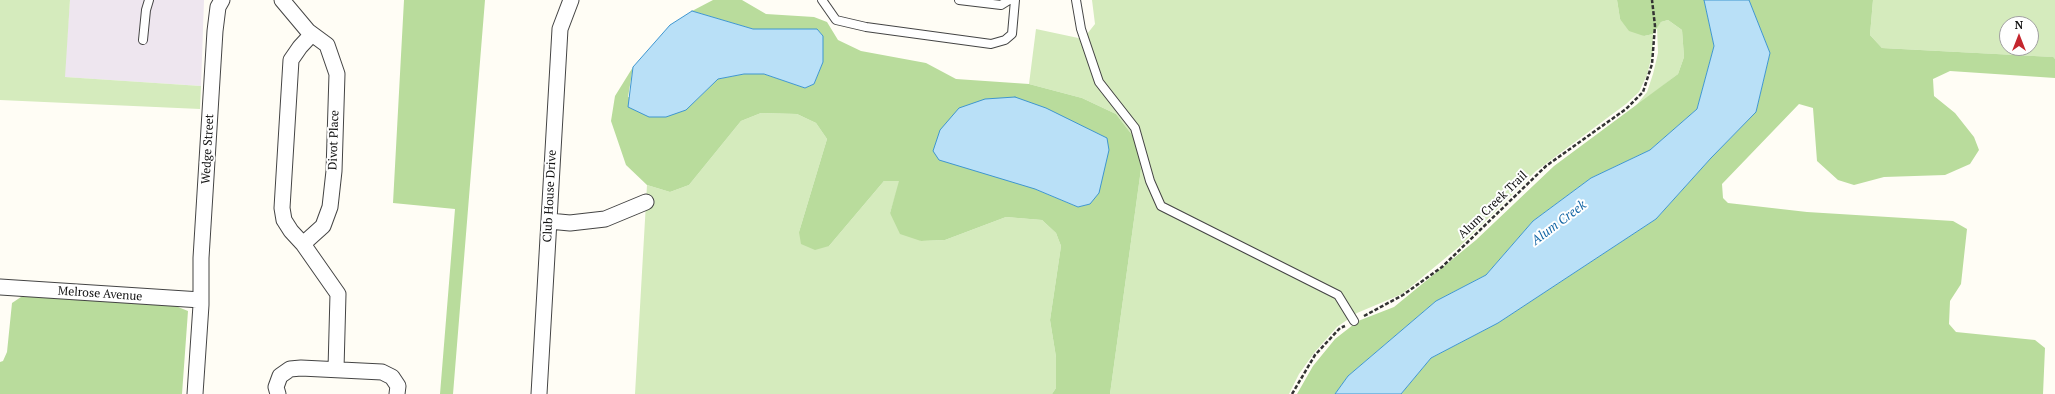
<!DOCTYPE html>
<style>
body{margin:0}
#map{position:relative;width:2055px;height:394px;overflow:hidden;background:#fffdf5;font-family:"PT Serif",serif}
canvas{display:block}
.north{position:absolute;left:1999px;top:16px;width:40px;height:40px;box-sizing:border-box;background:#fff;border:1px solid #a0a0a0;border-radius:50%;rotate:0deg;font-size:11px;font-weight:700;line-height:16px;text-align:center;color:#111}
.north::after{content:'';display:block;margin:auto;width:14px;height:18px;background:#c4262e;clip-path:polygon(50% 0,100% 100%,50% 72%,0 100%)}
</style>
<div id="map">
<canvas width="2055" height="394"></canvas>
<div class="north">N</div>
</div>
<script>
const ctx = document.querySelector('canvas').getContext('2d');
ctx.lineJoin = 'round';
function paint(path, color) { ctx.fillStyle = color; ctx.fill(path, 'evenodd'); }
const toPath = rows => new Path2D(rows.map(r => 'M' + r).join(''));
function stroke(path, color, width, dash) { ctx.strokeStyle = color; ctx.lineWidth = width; ctx.lineCap = dash ? 'butt' : 'round'; ctx.setLineDash(dash || []); ctx.stroke(path); }
function drawText(font, color, halo, rows, align = 'center') {
  ctx.font = font + ' "PT Serif",serif'; ctx.lineWidth = 4; ctx.setLineDash([]); ctx.textBaseline = 'middle'; ctx.strokeStyle = halo; ctx.fillStyle = color; for (const [text, x, y, turn = 0] of rows) {
    ctx.save(); ctx.translate(x, y); ctx.rotate((+turn || 0) * Math.PI / 180); ctx.textAlign = isNaN(turn) ? turn : align; if (halo) ctx.strokeText(text, 0, 0); ctx.fillText(text, 0, 0); ctx.restore();
  }
}
const industrial = toPath([
 [70,0,204,0,201,86,64,77]
]);
const green = toPath([
 [0,0,70,0,65,77,201,86,200,109,0,100],
 [1092,0,1617,0,1620,19,1644,36,1653,34,1653,51,1647,75,1639,92,1626,104,1536,171,1460,246,1402,294,1357,313,1337,327,1314,353,1299,374,1289,394,1110,394,1141,169,1136,140,1116,114,1082,98,1029,84,1036,29,1083,39,1095,24],
 [1873,0,2055,0,2055,59,2052,57,1882,48,1870,35],
 [2007,24,2031,24,2031,48,2007,48],
 [1668,20,1682,30,1684,57,1678,74,1634,108,1647,92,1653,74,1658,53,1657,27,1661,22],
 [761,113,797,114,816,123,827,139,799,232,829,246,884,181,900,181,890,213,921,241,945,240,1006,217,1042,220,1056,233,1061,246,1050,320,1056,357,1056,388,1052,394,635,394,647,185,670,192,689,185,741,121]
]);
const forest = toPath([
 [404,0,485,0,453,394,440,394,455,209,393,203],
 [713,0,742,0,766,14,814,17,827,22,838,40,861,51,926,63,956,79,1029,84,1082,98,1116,114,1136,140,1141,169,1110,394,1052,394,1056,388,1056,357,1050,320,1061,246,1056,233,1042,220,1006,217,945,240,921,241,900,234,890,213,899,181,884,181,829,246,815,250,801,244,799,232,827,139,816,123,797,114,761,113,741,121,689,185,670,192,647,185,626,165,611,121,615,96,633,67,628,97,686,110,718,79,744,74,764,74,805,88,814,84,823,62,823,36,817,29,753,29,692,11],
 [1035,189,1090,204,1078,207],
 [1617,0,1704,0,1714,46,1697,109,1650,150,1591,178,1533,221,1486,275,1436,301,1348,376,1335,394,1297,394,1313,366,1335,339,1358,321,1394,307,1476,240,1554,166,1678,74,1684,57,1682,30,1668,20,1661,22,1653,34,1644,36,1629,31,1620,19],
 [1749,0,1873,0,1870,35,1882,48,2053,57,2055,59,2055,78,1950,71,1933,79,1934,96,1955,113,1974,137,1979,150,1970,164,1945,175,1884,177,1854,185,1838,180,1817,161,1813,108,1799,104,1722,184,1723,198,1728,203,1807,212,1953,221,1967,229,1961,284,1950,301,1949,324,1956,332,2035,340,2045,348,2043,394,1401,394,1431,358,1498,323,1656,219,1711,158,1756,112,1770,53],
 [24,295,168,303,188,311,182,394,0,394,0,362,3,361,7,352,12,303]
]);
const water = toPath([
 [1704,0,1749,0,1770,53,1756,112,1711,158,1656,219,1498,323,1431,358,1401,394,1335,394,1348,376,1436,301,1486,275,1533,221,1591,178,1650,150,1697,109,1714,46,1704,0],
 [692,11,753,29,817,29,823,36,823,62,814,84,805,88,764,74,744,74,718,79,686,110,666,117,649,117,628,107,633,67,670,25,692,11],
 [1015,97,1046,108,1107,138,1109,150,1099,193,1090,204,1078,207,1035,189,939,160,933,151,940,130,959,108,985,99,1015,97]
]);
const path = toPath([
 [1364,316,1403,295,1442,267,1546,166,1626,109,1643,92,1652,64,1655,26,1652,0],
 [1292,394,1315,355,1340,328,1345,326]
]);
const lane = toPath([
 [822,0,836,20,866,27,991,44,1005,40,1012,34,1015,0],
 [959,0,1001,5,1009,0],
 [1076,0,1081,29,1099,82,1135,128,1150,181,1161,206,1338,295,1354,321],
 [143,40,146,10,149,0]
]);
const street = toPath([
 [282,0,308,31,327,45,337,74,334,171,330,207,323,226,303,244],
 [312,34,300,47,291,60,282,208,284,220,291,231,303,244,338,294,336,369],
 [549,221,570,223,605,219,646,202],
 [0,287,201,300],
 [195,394,201,305,201,258,215,31,218,7,222,0],
 [278,394,276,387,280,376,290,369,301,368,382,372,392,377,398,386,397,394],
 [539,394,560,29,571,0]
]);
const streetNames = [
 ["Divot Place",334,140,-88],
 ["Wedge Street",208,149,-87],
 ["Club House Drive",550,196,-87],
 ["Alum Creek Trail",1493,205,-44],
 ["Melrose Avenue",100,294,4]
];
const waterNames = [
 ["Alum Creek",1559,223,-37]
];
paint(industrial, '#eee6ef');
paint(green, '#d5ebbd');
paint(forest, '#b9dc9c');
paint(water, '#b9e0f7');
stroke(water, '#3f96cf', 1);
stroke(lane, '#444', 10);
stroke(street, '#444', 17);
stroke(path, '#333', 2.5, [4, 2]);
stroke(lane, '#fff', 8);
stroke(street, '#fff', 15);
drawText('12px', '#111', '#fff', streetNames);
drawText('italic 13px', '#1768a6', '#fff', waterNames);
</script>
